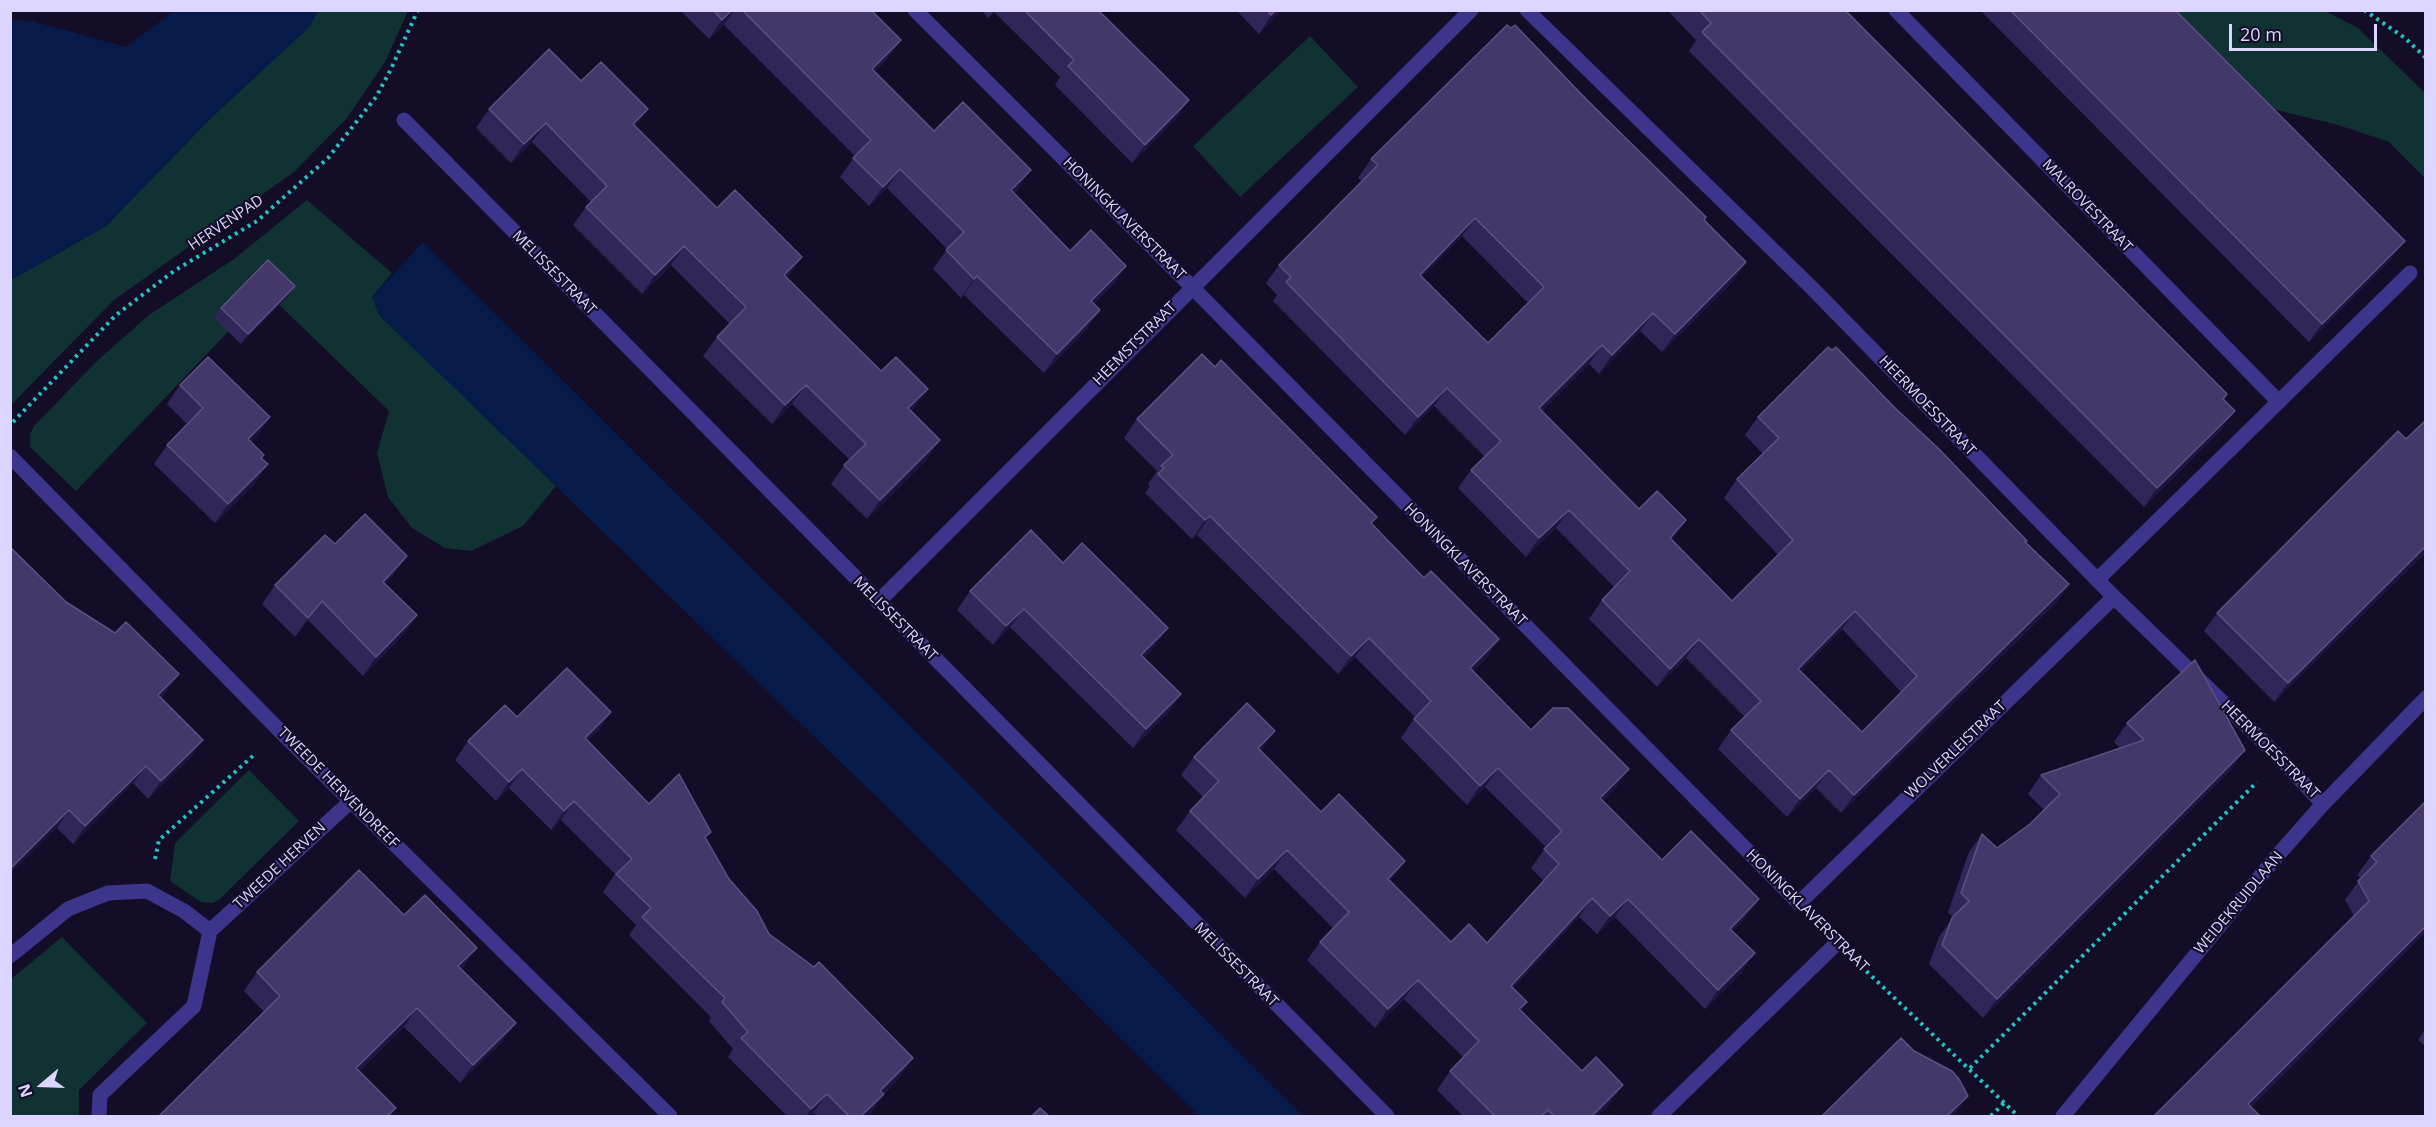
<!DOCTYPE html>
<style>
body{margin:0}
#map{position:relative;width:2436px;height:1127px;overflow:hidden;background:#130d28;font-family:"Open Sans",sans-serif}
canvas{display:block}
.frame{position:absolute;inset:0;border:12px solid #dcd5ff;pointer-events:none}
.north{position:absolute;left:12px;top:1055px;width:60px;height:60px;-webkit-text-stroke:4px #130d28;paint-order:stroke;rotate:251deg;font-size:16px;font-weight:700;line-height:24px;text-align:center;color:#dcd5ff}
.north::after{content:'';display:block;margin:auto;width:21px;height:27px;background:#dcd5ff;clip-path:polygon(50% 0,100% 100%,50% 72%,0 100%)}
.scale{position:absolute;left:2229px;top:24px;width:148px;height:27px;box-sizing:border-box;border:3px solid #dcd5ff;border-top:0;padding-left:8px;font-size:18px;line-height:21px;white-space:nowrap;color:#dcd5ff;-webkit-text-stroke:4px #130d28;paint-order:stroke}
</style>
<div id="map">
<canvas width="2436" height="1127"></canvas>
<div class="frame"></div>
<div class="north">N</div>
<div class="scale">20 m</div>
</div>
<script>
const ctx = document.querySelector('canvas').getContext('2d');
ctx.lineJoin = 'round';
function paint(path, color) { ctx.fillStyle = color; ctx.fill(path, 'evenodd'); }
const toPath = rows => new Path2D(rows.map(r => 'M' + r).join(''));
function stroke(path, color, width, dash) { ctx.strokeStyle = color; ctx.lineWidth = width; ctx.lineCap = dash ? 'butt' : 'round'; ctx.setLineDash(dash || []); ctx.stroke(path); }
function drawText(font, color, halo, rows, align = 'center') {
  ctx.font = font + ' "Open Sans",sans-serif'; ctx.lineWidth = 4.5; ctx.setLineDash([]); ctx.textBaseline = 'middle'; ctx.strokeStyle = halo; ctx.fillStyle = color; for (const [text, x, y, turn = 0] of rows) {
    ctx.save(); ctx.translate(x, y); ctx.rotate((+turn || 0) * Math.PI / 180); ctx.textAlign = isNaN(turn) ? turn : align; if (halo) ctx.strokeText(text, 0, 0); ctx.fillText(text, 0, 0); ctx.restore();
  }
}
const green = toPath([
 [318,11,408,11,385,62,347,118,294,172,114,300,11,405,11,280,106,226,211,118,309,27],
 [2171,11,2325,11,2358,28,2425,93,2425,178,2389,142,2338,125,2273,109],
 [1310,36,1358,87,1240,197,1193,146],
 [307,200,392,273,372,297,380,316,557,485,523,526,471,551,445,548,412,528,388,497,377,453,389,411,266,292,76,491,30,447,30,434,34,426,98,360,149,315,234,259],
 [249,770,299,821,219,900,212,903,201,902,170,881,175,843],
 [62,937,147,1023,79,1090,79,1116,11,1116,11,979]
]);
const water = toPath([
 [174,11,318,11,309,27,211,118,106,226,11,280,11,20,32,21,126,47],
 [423,242,1156,970,1303,1116,1199,1116,890,810,380,316,372,297]
]);
const path = toPath([
 [2364,10,2405,38,2426,58],
 [13,422,116,315,174,271,257,221,328,158,376,97,390,71,418,10],
 [155,859,159,840,255,754],
 [1861,966,2018,1116],
 [1970,1068,2257,782],
 [1991,1116,2004,1103]
]);
const street = toPath([
 [915,10,1192,287,1799,903,2114,597],
 [1527,10,1812,288,2114,597,2280,758,2323,804],
 [1896,10,2279,402],
 [404,120,1387,1116],
 [10,456,280,731,670,1116],
 [2097,580,2410,273],
 [878,602,1471,10],
 [10,956,68,909,108,893,147,891,184,911,210,931],
 [99,1116,100,1095,194,1006,210,931,351,801],
 [1659,1116,1837,943],
 [2063,1116,2277,856,2323,804,2426,698]
]);
const wall = toPath([
 [680,10,871,10,901,40,887,59,874,72,934,131,1018,189,1014,193,1070,251,1126,266,1113,285,1094,304,1087,329,1044,373,964,295,961,298,933,269,947,249,887,188,869,206,840,177,855,156,724,25,709,39],
 [981,10,1098,10,1176,119,1132,163,1055,85,1060,77,994,12,988,18],
 [1236,10,1282,10,1259,34],
 [1667,10,1845,10,2227,394,2224,399,2222,429,2144,507,1689,51,1696,40],
 [1980,10,2175,10,2405,241,2392,258,2309,342],
 [581,81,636,127,717,208,789,276,787,278,914,408,911,411,940,440,927,459,867,519,831,484,844,465,850,460,792,404,772,424,703,356,717,337,730,324,671,265,642,294,573,225,586,207,591,202,532,142,511,163,476,128,489,109],
 [1587,100,1746,262,1733,281,1662,352,1640,331,1599,374,1589,364,1542,411,1639,509,1672,540,1732,601,1778,555,1724,498,1737,479,1763,454,1745,435,1758,417,1895,408,2026,542,2069,584,2056,603,1841,813,1816,788,1787,817,1718,749,1731,730,1745,717,1686,658,1657,687,1589,619,1602,600,1614,587,1556,528,1526,557,1458,488,1471,470,1485,457,1434,406,1405,435,1273,301,1277,295,1266,283,1279,265,1362,181,1358,178,1371,159],
 [1462,236,1528,303,1488,343,1422,277],
 [1842,629,1901,692,1862,732,1801,671],
 [295,286,288,296,241,344,214,318,221,308],
 [180,385,270,417,257,436,250,442,264,455,262,458,268,464,255,483,215,523,154,464,167,445,187,424,167,404],
 [1137,419,1372,524,1424,578,1499,639,1486,658,1473,671,1531,730,1616,788,1603,801,1662,860,1745,918,1732,931,1742,972,1705,1009,1615,917,1597,934,1579,917,1513,988,1527,1002,1521,1010,1610,1104,1597,1116,1463,1116,1437,1090,1450,1071,1464,1058,1404,999,1375,1028,1307,960,1320,942,1333,928,1274,869,1245,898,1176,830,1190,811,1203,797,1181,775,1194,757,1261,751,1321,812,1405,861,1390,881,1451,942,1487,943,1544,881,1531,868,1546,847,1485,787,1467,805,1439,777,1401,738,1415,717,1355,657,1338,674,1197,535,1192,539,1145,493,1150,486,1148,484,1157,471,1124,438],
 [2426,420,2426,552,2274,702,2204,631,2217,613,2406,439],
 [335,544,407,556,393,575,385,584,417,615,404,634,363,676,308,620,295,637,262,604,275,585],
 [1063,563,1168,628,1154,647,1144,658,1181,694,1168,713,1133,748,1010,627,993,645,957,610,970,591],
 [66,602,179,674,166,692,161,698,191,757,148,799,133,783,73,844,57,828],
 [611,712,598,731,588,740,649,804,706,839,729,879,769,934,900,1077,884,1094,871,1113,867,1116,817,1116,813,1113,810,1116,787,1116,728,1057,733,1049,709,1021,711,1017,629,935,636,925,603,892,615,874,561,820,551,830,509,788,496,801,455,760,468,741,517,717],
 [2127,723,2232,769,1983,1018,1929,964,1939,937,1953,917,1948,912,1969,852,1982,834,1997,848,2030,824,2044,810,2028,794,2041,775,2120,748,2114,742],
 [2426,801,2426,932,2251,1107,2154,1116,2354,916,2345,900,2361,878,2357,875,2371,856],
 [404,915,464,966,461,969,503,1041,460,1083,404,1027,359,1071,396,1108,390,1116,159,1116,264,1012,244,991,257,972],
 [2425,1030,2426,1030,2426,1047,2418,1040]
]);
const shadedWall = toPath([
 [732,10,734,10,724,25,709,39,722,20],
 [1276,10,1282,10,1259,34,1271,15],
 [901,40,887,59,858,88,872,69],
 [1189,100,1176,119,1132,163,1145,145],
 [648,109,635,128,633,124],
 [546,123,532,142,511,163,524,144],
 [900,169,887,188,869,206,883,187],
 [1031,170,1018,189,998,209,1011,190],
 [1475,218,1462,236,1407,293,1420,275],
 [2405,241,2392,258,2309,342,2322,324],
 [684,246,671,265,642,294,655,275],
 [802,257,789,276,771,294,784,275],
 [1746,262,1733,281,1662,352,1675,334],
 [1126,266,1113,285,1077,320,1091,301],
 [977,276,964,295,961,298,974,279],
 [295,286,288,296,241,344,248,334],
 [1100,310,1087,329,1044,373,1057,354],
 [1653,313,1640,331,1599,374,1612,355],
 [1602,345,1589,364,1526,426,1539,408],
 [806,385,792,404,772,424,785,405],
 [1447,388,1434,406,1405,435,1418,417],
 [928,389,914,408,895,427,908,408],
 [2235,411,2222,429,2144,507,2157,488],
 [270,417,257,436,234,458,248,439],
 [940,440,927,459,867,519,880,500],
 [268,464,255,483,215,523,228,504],
 [1569,510,1556,528,1526,557,1539,538],
 [1210,516,1197,535,1192,539,1205,520],
 [1686,520,1673,539,1657,556,1670,538],
 [2426,546,2426,552,2274,702,2288,683],
 [407,556,393,575,369,600,383,582],
 [2069,584,2056,603,1841,813,1854,795],
 [322,601,308,620,295,637,308,618],
 [1024,609,1010,627,993,645,1006,626],
 [1855,611,1842,629,1785,687,1798,669],
 [417,615,404,634,363,676,376,657],
 [1168,628,1154,647,1128,674,1141,655],
 [1369,638,1355,657,1338,674,1351,656],
 [1499,639,1486,658,1457,687,1470,668],
 [1699,639,1686,658,1657,687,1670,669],
 [179,674,166,692,146,712,158,695],
 [1181,694,1168,713,1133,748,1146,729],
 [611,712,598,731,572,756,585,738],
 [1275,731,1262,750,1245,767,1258,748],
 [203,740,191,757,148,799,161,781],
 [2245,750,2232,769,1983,1018,1997,999],
 [146,766,133,783,73,844,85,826],
 [1498,768,1485,787,1467,805,1480,786],
 [522,769,509,788,496,801,509,782],
 [1629,769,1616,788,1587,817,1600,798],
 [1829,770,1816,788,1787,817,1800,799],
 [574,801,561,820,551,830,564,811],
 [69,810,57,828,10,874,10,869],
 [1287,850,1274,869,1245,898,1258,879],
 [1405,861,1392,880,1375,897,1388,879],
 [1592,898,1579,917,1498,1004,1511,986],
 [1628,899,1615,917,1597,934,1610,916],
 [1759,899,1745,918,1716,947,1730,929],
 [2426,926,2426,932,2241,1116,2248,1104],
 [477,948,464,966,445,984,458,966],
 [1755,953,1742,972,1705,1009,1718,990],
 [1418,980,1404,999,1375,1028,1388,1009],
 [417,1008,404,1027,343,1086,356,1068],
 [516,1023,503,1041,460,1083,473,1065],
 [913,1058,900,1077,867,1110,880,1091],
 [1623,1085,1610,1104,1597,1116,1592,1116],
 [827,1094,813,1113,810,1116,806,1116,811,1109],
 [884,1094,871,1113,867,1116,861,1116],
 [1968,1096,1955,1115,1953,1116,1947,1116]
]);
const building = toPath([
 [713,10,732,10,722,20,713,10],
 [742,10,871,10,901,40,872,69,934,131,963,102,1031,170,1011,190,1070,251,1091,230,1126,266,1091,301,1100,310,1057,354,977,276,974,279,946,250,964,232,900,169,883,187,853,158,871,140,742,10],
 [1024,10,1098,10,1189,100,1145,145,1068,66,1074,60,1024,10],
 [1267,10,1276,10,1271,15,1267,10],
 [1699,10,1845,10,2227,394,2223,399,2235,411,2157,488,1702,32,1711,23,1699,10],
 [2010,10,2175,10,2405,241,2322,324,2010,10],
 [1507,25,1511,28,1515,25,1587,100,1706,217,1704,220,1746,262,1675,334,1653,313,1612,355,1602,345,1539,408,1639,509,1657,491,1686,520,1670,538,1732,601,1793,540,1737,479,1779,438,1758,417,1828,347,1832,350,1836,347,1895,408,1939,449,2027,541,2025,542,2069,584,1854,795,1829,770,1800,799,1731,730,1761,701,1699,639,1670,669,1602,600,1630,571,1569,510,1539,538,1471,470,1501,441,1447,388,1418,417,1286,282,1291,277,1279,265,1378,165,1371,159,1507,25],
 [1475,218,1544,287,1488,343,1420,275,1475,218],
 [1855,611,1917,676,1862,732,1798,669,1855,611],
 [549,49,581,81,601,62,648,109,633,124,717,208,735,190,802,257,784,275,881,371,896,357,928,389,908,408,940,440,880,500,844,465,866,444,806,385,785,405,717,337,746,307,684,246,655,275,586,207,607,186,546,123,524,144,489,109,549,49],
 [268,260,295,286,248,334,221,308,268,260],
 [1202,354,1215,367,1221,360,1377,517,1371,523,1424,578,1431,571,1499,639,1470,668,1531,730,1553,708,1568,708,1629,769,1600,798,1662,860,1691,831,1759,899,1730,929,1755,953,1718,990,1628,899,1610,916,1592,898,1511,986,1527,1002,1519,1009,1582,1071,1596,1057,1623,1085,1592,1116,1554,1116,1548,1110,1541,1116,1495,1116,1450,1071,1479,1041,1418,980,1388,1009,1320,942,1349,912,1287,850,1258,879,1190,811,1219,781,1194,757,1247,703,1275,731,1258,748,1321,812,1339,794,1405,861,1388,879,1451,942,1469,924,1487,943,1559,864,1544,849,1562,831,1498,768,1480,786,1453,758,1414,719,1431,701,1369,638,1351,656,1210,516,1205,520,1158,474,1164,468,1161,466,1173,455,1137,419,1202,354],
 [208,357,270,417,248,439,264,455,261,458,268,464,228,504,167,445,203,408,180,385,208,357],
 [2426,420,2426,546,2288,683,2217,613,2398,431,2406,439,2426,420],
 [365,514,407,556,383,582,417,615,376,657,322,601,308,618,275,585,325,535,335,544,365,514],
 [1031,530,1063,563,1082,543,1168,628,1141,655,1181,694,1146,729,1024,609,1006,626,970,591,1031,530],
 [10,547,66,602,115,633,126,622,179,674,158,695,203,740,161,781,146,766,85,826,69,810,10,869,10,547],
 [2195,660,2245,750,1997,999,1942,945,1952,918,1969,901,1961,893,1982,834,1997,848,2030,824,2060,794,2041,775,2144,740,2127,723,2195,660],
 [567,668,611,712,585,738,649,804,679,774,711,832,705,837,729,879,757,911,769,934,814,967,819,962,913,1058,880,1091,884,1094,861,1116,849,1116,827,1094,811,1109,741,1038,748,1032,722,1002,725,998,642,917,651,908,616,874,632,859,574,801,564,811,522,769,509,782,468,741,505,705,517,717,567,668],
 [2426,801,2426,926,2248,1104,2260,1116,2154,1116,2369,901,2358,881,2377,862,2371,856,2426,801],
 [359,870,404,915,425,895,477,948,458,966,516,1023,473,1065,417,1008,356,1068,396,1108,387,1116,159,1116,280,996,257,972,359,870],
 [1901,1038,1914,1051,1952,1071,1959,1079,1968,1096,1947,1116,1822,1116,1901,1038],
 [1040,1108,1049,1116,1032,1116,1040,1108]
]);
const streetNames = [
 ["MALROVESTRAAT",2087,206,46],
 ["HONINGKLAVERSTRAAT",1124,219,45],
 ["HERVENPAD",226,223,-34],
 ["MELISSESTRAAT",554,273,45],
 ["HEEMSTSTRAAT",1135,344,-45],
 ["HEERMOESSTRAAT",1927,406,46],
 ["HONINGKLAVERSTRAAT",1465,565,45],
 ["MELISSESTRAAT",895,619,45],
 ["WOLVERLEISTRAAT",1956,750,-44],
 ["HEERMOESSTRAAT",2270,750,45],
 ["TWEEDE HERVENDREEF",338,788,45],
 ["TWEEDE HERVEN",280,866,-43],
 ["WEIDEKRUIDLAAN",2239,903,-50],
 ["HONINGKLAVERSTRAAT",1807,911,45],
 ["MELISSESTRAAT",1236,965,45]
];
paint(green, '#103233');
paint(water, '#061b49');
stroke(path, '#25c3c2', 4, [3, 4.5]);
stroke(street, '#3c358b', 15);
paint(wall, '#322558');
paint(shadedWall, '#1e143d');
paint(building, '#44386a');
stroke(building, '#5c5181', 1.5);
drawText('15px', '#dcd5ff', '#130d28', streetNames);
</script>
